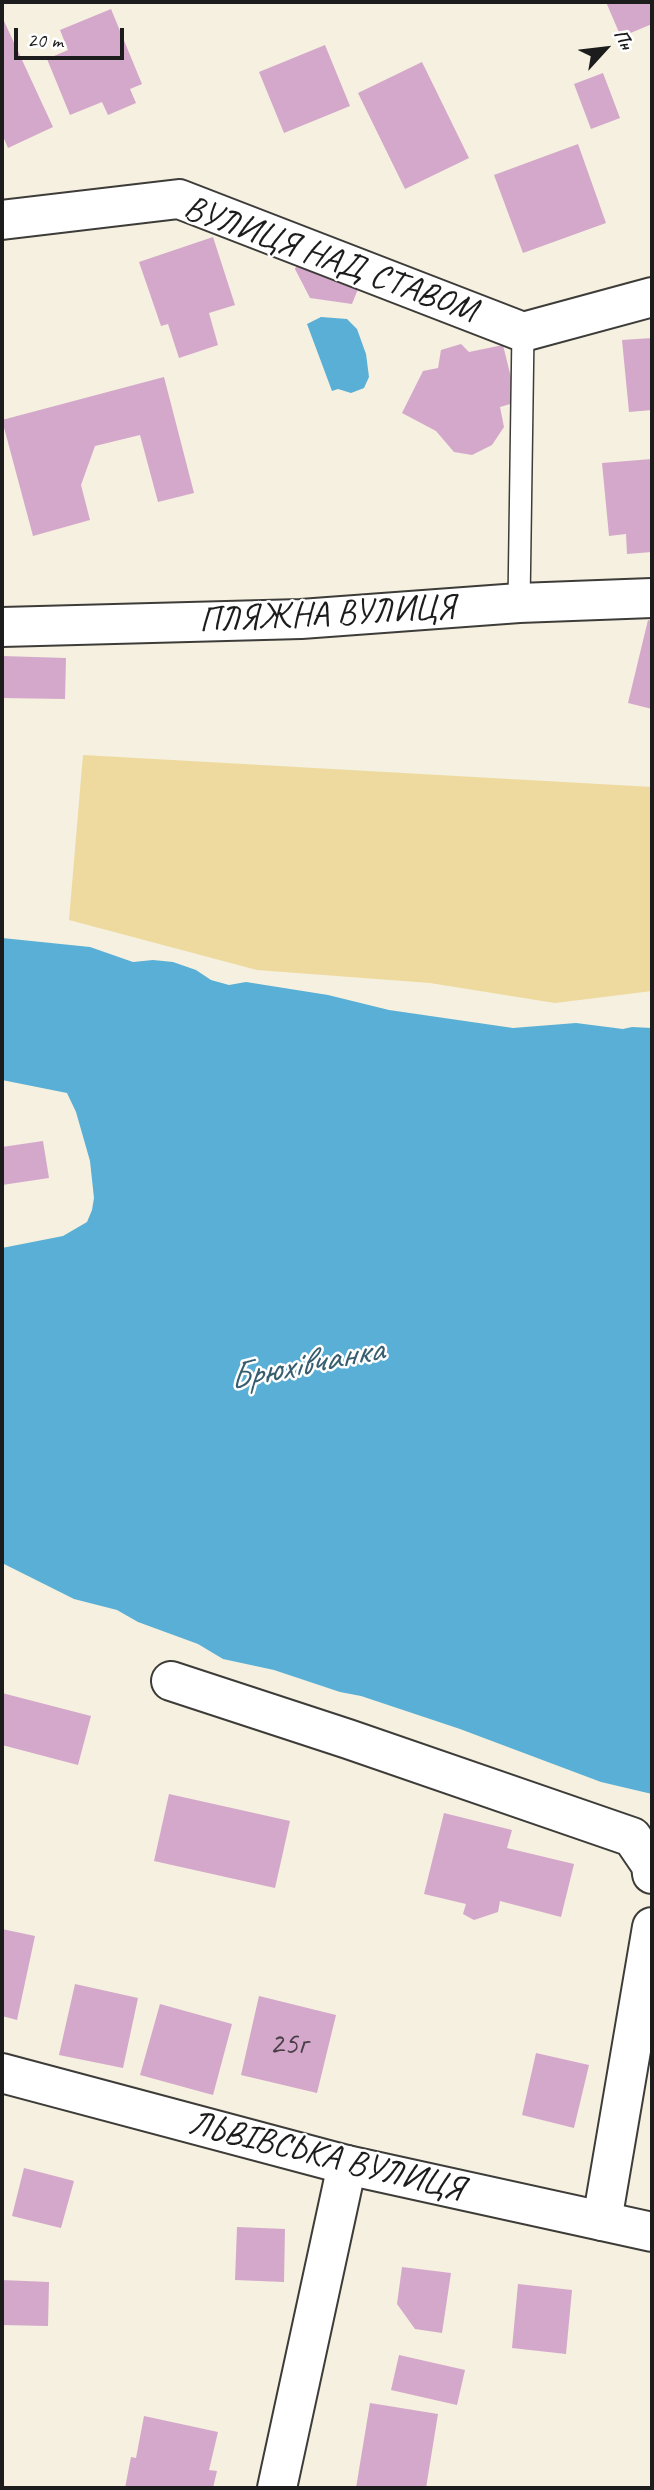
<!DOCTYPE html>
<meta charset="utf-8">
<style>
body{margin:0}
#map{position:relative;width:654px;height:2490px;overflow:hidden;background:#f5f0df;font-family:Caveat,sans-serif}
canvas{display:block}
.frame{position:absolute;inset:0;border:4px solid #1c1c1c;pointer-events:none}
.north{position:absolute;left:570px;top:14px;width:70px;height:70px;-webkit-text-stroke:5px #fff;paint-order:stroke;rotate:63deg;font-size:19px;font-weight:700;line-height:28px;text-align:center;color:#1c1c1c}
.north::after{content:'';display:block;margin:auto;width:24px;height:32px;background:#1c1c1c;clip-path:polygon(50% 0,100% 100%,50% 72%,0 100%)}
.scale{position:absolute;left:14px;top:28px;width:110px;height:32px;box-sizing:border-box;border:4px solid #1c1c1c;border-top:0;padding-left:9px;font-size:21px;line-height:24px;white-space:nowrap;color:#1c1c1c;-webkit-text-stroke:5px #fff;paint-order:stroke}
</style>
<div id="map">
<canvas width="654" height="2490"></canvas>
<div class="frame"></div>
<div class="north">Пн</div>
<div class="scale">20 m</div>
</div>
<script>
const ctx = document.querySelector('canvas').getContext('2d');
ctx.lineJoin = 'round';
function paint(path, color) { ctx.fillStyle = color; ctx.fill(path, 'evenodd'); }
const toPath = rows => new Path2D(rows.map(r => 'M' + r).join(''));
function stroke(path, color, width, dash) { ctx.strokeStyle = color; ctx.lineWidth = width; ctx.lineCap = dash ? 'butt' : 'round'; ctx.setLineDash(dash || []); ctx.stroke(path); }
function drawText(font, color, halo, rows, align = 'center') {
  ctx.font = font + ' Caveat,sans-serif'; ctx.lineWidth = 5; ctx.setLineDash([]); ctx.textBaseline = 'middle'; ctx.strokeStyle = halo; ctx.fillStyle = color; for (const [text, x, y, turn = 0] of rows) {
    ctx.save(); ctx.translate(x, y); ctx.rotate((+turn || 0) * Math.PI / 180); ctx.textAlign = isNaN(turn) ? turn : align; if (halo) ctx.strokeText(text, 0, 0); ctx.fillText(text, 0, 0); ctx.restore();
  }
}
const sand = toPath([
 [83,755,652,787,652,991,555,1003,430,983,257,970,69,920]
]);
const water = toPath([
 [321,317,347,319,357,329,366,354,369,377,364,388,351,393,338,389,332,391,307,324],
 [2,938,90,947,133,962,153,960,173,962,196,970,211,980,229,985,246,982,328,995,389,1010,513,1028,576,1023,623,1029,632,1027,652,1028,652,1794,601,1782,460,1729,361,1696,340,1692,274,1670,223,1659,198,1644,138,1622,117,1610,74,1599,2,1563,2,1248,63,1236,87,1222,92,1210,94,1198,90,1161,76,1112,67,1093,2,1080]
]);
const building = toPath([
 [606,2,652,2,652,24,621,37],
 [111,9,142,84,130,89,136,103,108,115,102,102,70,115,47,59,68,50,60,30],
 [4,21,53,127,8,148,2,134,2,22],
 [325,45,350,106,284,133,259,72],
 [422,62,469,158,405,189,358,93],
 [603,73,620,118,591,129,574,84],
 [578,144,606,223,523,253,494,175],
 [213,237,235,305,209,313,218,345,179,358,168,324,161,326,139,262],
 [301,255,362,279,352,304,310,298,295,269],
 [652,338,652,410,629,412,622,340],
 [461,344,469,352,503,345,517,402,500,407,504,427,492,445,472,455,454,452,436,431,402,413,423,371,438,368,441,350],
 [164,377,194,493,158,502,140,435,95,446,81,485,90,520,33,536,2,420],
 [652,459,652,552,627,554,626,534,609,536,602,463],
 [648,620,652,621,652,709,628,703],
 [2,656,66,658,65,699,2,698],
 [43,1141,49,1178,2,1185,2,1147],
 [2,1693,91,1716,78,1765,2,1745],
 [169,1794,290,1821,275,1888,154,1861],
 [444,1813,512,1830,507,1848,574,1864,561,1917,500,1901,498,1912,474,1920,463,1914,466,1904,424,1894],
 [2,1929,35,1936,17,2020,2,2016],
 [75,1984,138,1998,123,2068,59,2055],
 [259,1996,336,2015,317,2093,241,2075],
 [160,2004,232,2024,213,2095,140,2075],
 [536,2053,589,2065,574,2128,522,2115],
 [24,2168,74,2181,61,2228,12,2216],
 [237,2227,285,2229,284,2282,235,2280],
 [402,2267,451,2273,442,2333,415,2329,397,2304],
 [2,2280,49,2282,48,2326,2,2325],
 [518,2284,572,2290,566,2354,512,2348],
 [399,2355,465,2370,457,2405,391,2390],
 [370,2403,438,2414,426,2488,356,2488],
 [144,2416,218,2432,209,2470,217,2471,213,2488,125,2488,131,2457,136,2458]
]);
const service = toPath([
 [519,603,523,332]
]);
const minor = toPath([
 [2,220,179,199,523,332,652,297],
 [2,627,301,619,519,603,652,598],
 [171,1681,348,1739,632,1837,651,1865,652,1874],
 [602,2221,652,1927],
 [277,2488,347,2165]
]);
const tertiary = toPath([
 [2,2073,347,2165,652,2232]
]);
const numberNames = [
 ["25г",288,2045]
];
const streetNames = [
 ["ВУЛИЦЯ НАД СТАВОМ",330,260,20],
 ["ПЛЯЖНА ВУЛИЦЯ",327,615,-3],
 ["ЛЬВІВСЬКА ВУЛИЦЯ",326,2157,14]
];
const waterNames = [
 ["Брюхівчанка",306,1365,-11]
];
paint(sand, '#eeda9e');
paint(water, '#59afd5');
paint(building, '#d4a8cb');
stroke(service, '#3d3c39', 24);
stroke(minor, '#3d3c39', 42);
stroke(tertiary, '#3d3c39', 42);
stroke(service, '#fff', 21);
stroke(minor, '#fff', 38);
stroke(tertiary, '#fff', 38);
drawText('32px', '#4a3f48', null, numberNames);
drawText('35px', '#1c1c1c', '#fff', streetNames);
drawText('italic 37px', '#375e6f', '#fff', waterNames);
</script>
